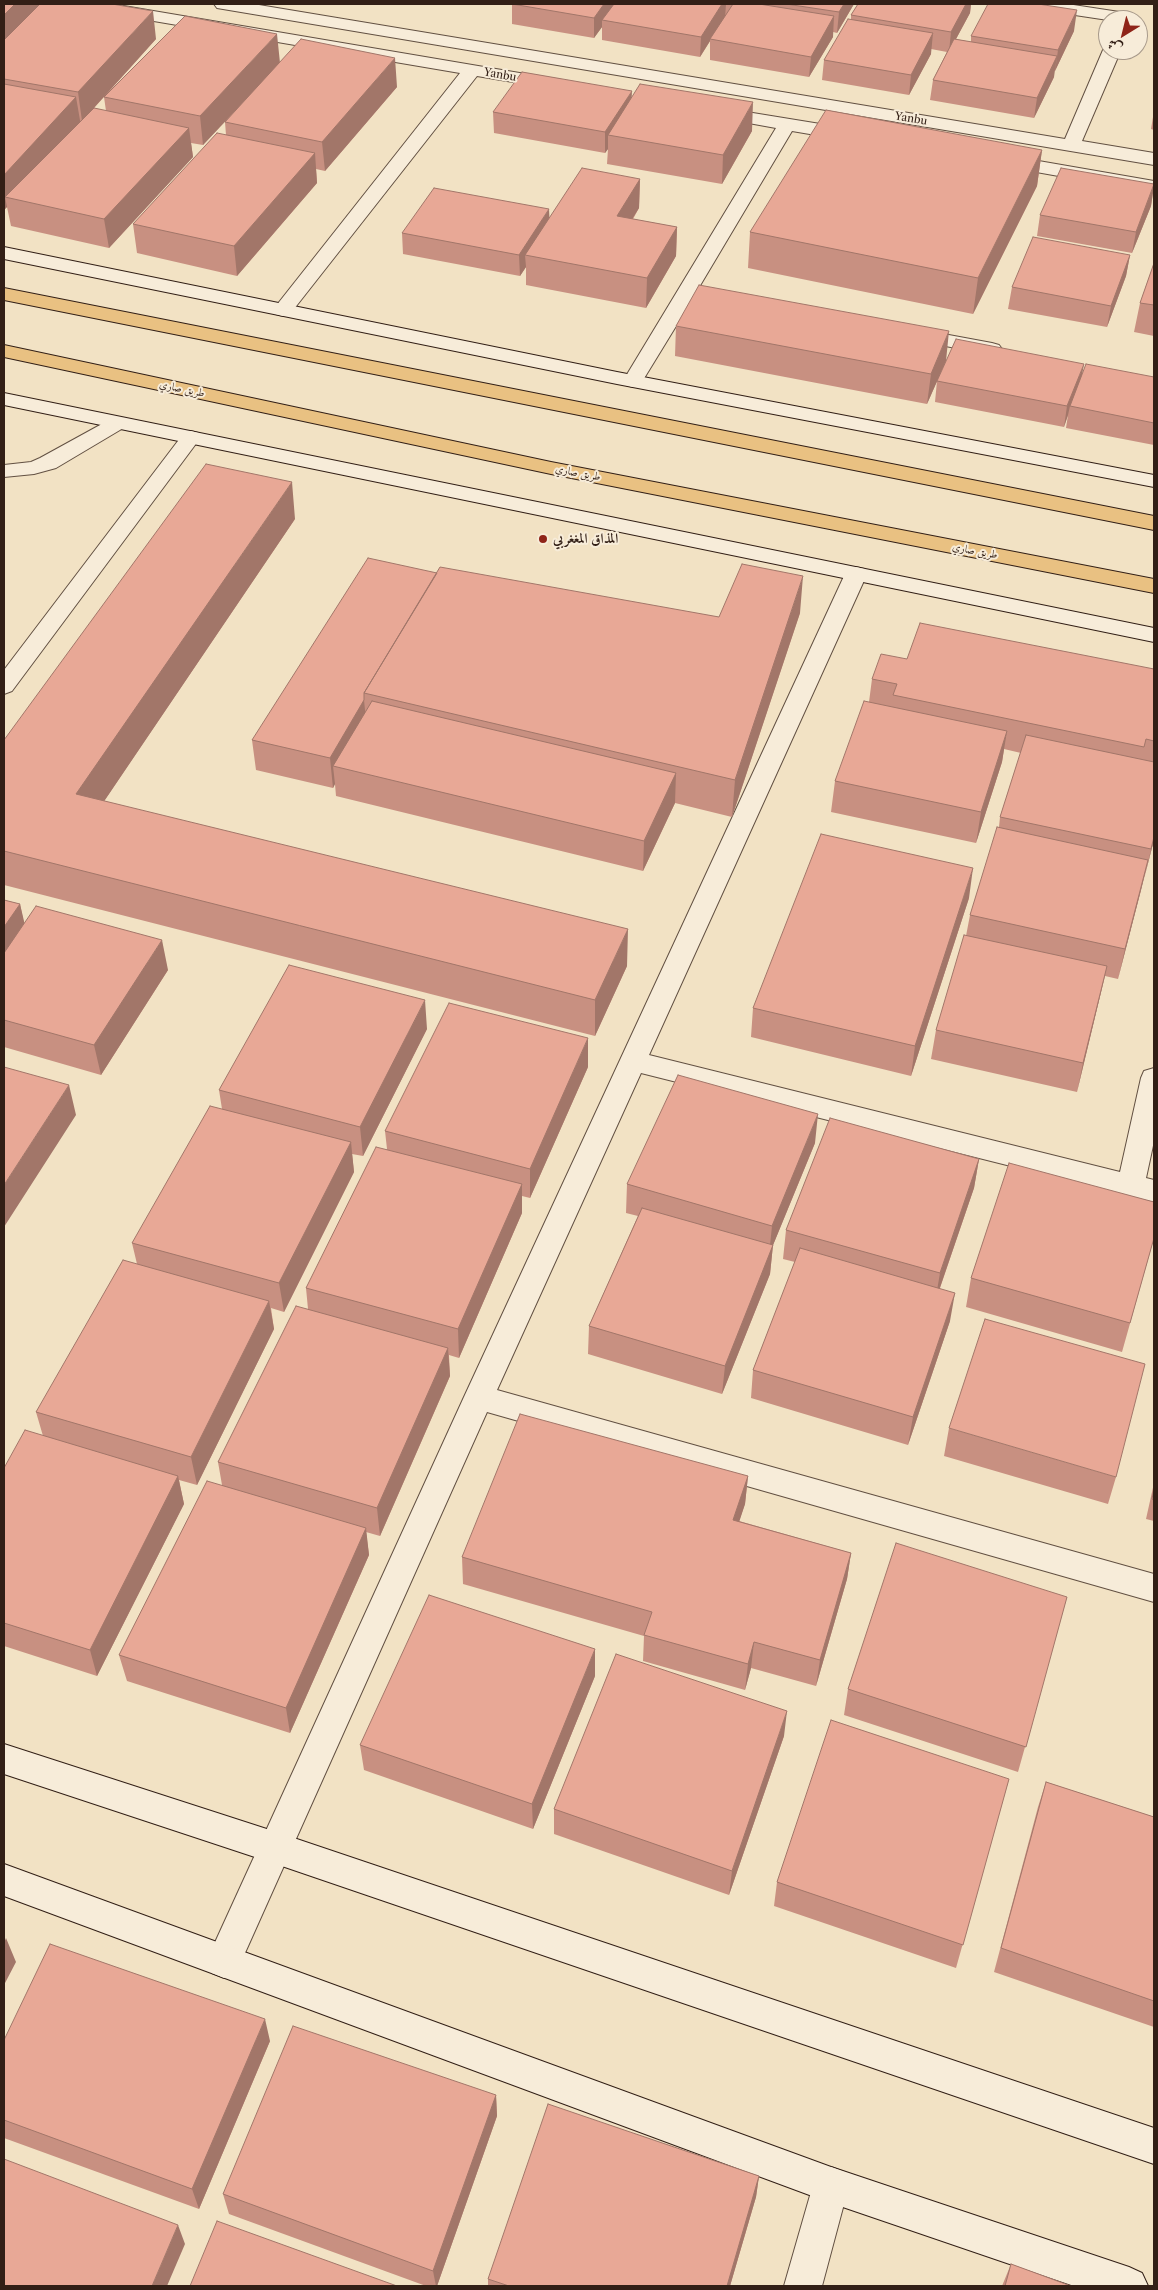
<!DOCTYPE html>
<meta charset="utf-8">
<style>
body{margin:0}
#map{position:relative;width:1158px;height:2290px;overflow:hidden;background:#f2e2c4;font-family:"Libre Caslon Text",Amiri,serif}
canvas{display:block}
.frame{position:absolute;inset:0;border:5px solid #321f16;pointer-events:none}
.north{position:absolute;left:1098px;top:10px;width:50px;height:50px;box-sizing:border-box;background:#f7ecd9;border:1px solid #a89a8b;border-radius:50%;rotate:216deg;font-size:14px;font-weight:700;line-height:20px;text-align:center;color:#321f16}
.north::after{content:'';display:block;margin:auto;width:18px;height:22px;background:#8f2418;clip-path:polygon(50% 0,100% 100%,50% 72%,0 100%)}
</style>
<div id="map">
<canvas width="1158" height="2290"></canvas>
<div class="frame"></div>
<div class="north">ش</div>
</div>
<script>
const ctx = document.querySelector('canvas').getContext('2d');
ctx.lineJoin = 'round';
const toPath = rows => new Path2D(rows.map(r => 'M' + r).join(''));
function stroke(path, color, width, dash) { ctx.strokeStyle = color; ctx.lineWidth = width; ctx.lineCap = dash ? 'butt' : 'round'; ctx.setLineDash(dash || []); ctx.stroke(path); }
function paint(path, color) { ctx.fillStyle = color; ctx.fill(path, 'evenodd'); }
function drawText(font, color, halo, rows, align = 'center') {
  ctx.font = font + ' "Libre Caslon Text",Amiri,serif'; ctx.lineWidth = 4; ctx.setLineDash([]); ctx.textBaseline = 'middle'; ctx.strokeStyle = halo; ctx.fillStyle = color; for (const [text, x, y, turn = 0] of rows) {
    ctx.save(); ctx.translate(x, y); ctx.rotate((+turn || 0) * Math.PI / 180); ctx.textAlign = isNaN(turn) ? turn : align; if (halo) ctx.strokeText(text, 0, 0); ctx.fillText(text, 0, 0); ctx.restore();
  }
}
const lane = toPath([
 [118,417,125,419,129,423,125,427,56,468,34,474,4,477,4,465,31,462,40,458,111,419,118,417]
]);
const street = toPath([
 [74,4,112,4,555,79,561,80,564,84,561,88,555,89,477,76,290,314,283,316,276,314,273,310,276,306,460,73,83,9,77,8,74,4],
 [214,4,253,4,1065,139,1103,50,1108,46,1108,50,1121,50,1082,141,1154,153,1154,165,223,9,217,8,214,4],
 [1026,4,1067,4,1126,13,1132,14,1135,18,1133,20,1108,20,1035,9,1029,8,1026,4],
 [716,107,851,129,858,131,860,135,858,139,851,141,792,131,698,289,738,297,741,301,738,305,731,307,692,300,640,385,633,387,626,385,623,381,776,128,710,116,707,112,710,108,716,107],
 [1004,155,1154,181,1154,193,997,165,995,161,997,157,1004,155],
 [911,328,992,343,999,345,1002,349,999,353,992,355,904,338,901,334,904,330,911,328],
 [191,431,198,433,202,437,198,441,12,691,4,694,4,670,184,433,191,431],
 [856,567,864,569,867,574,649,1055,1120,1172,1141,1078,1144,1071,1154,1068,1154,1141,1146,1178,1154,1180,1154,1202,641,1073,497,1390,1154,1574,1154,1602,487,1412,236,1973,224,1978,212,1973,207,1961,212,1949,464,1397,845,574,848,569,856,567],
 [831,2167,844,2172,849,2185,822,2286,784,2286,813,2185,818,2172,831,2167]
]);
const secondary = toPath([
 [4,247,617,372,1154,475,1154,487,617,384,4,259,4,247],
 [4,393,1154,628,1154,642,4,405,4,393],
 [4,1744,276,1832,1154,2128,1154,2164,276,1864,4,1774,4,1744],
 [4,1864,831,2167,1129,2267,1142,2273,1148,2286,1074,2286,831,2203,4,1896,4,1864]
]);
const primary = toPath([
 [4,288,1154,516,1154,530,4,300,4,288],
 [4,345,551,462,1154,579,1154,593,551,474,4,357,4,345]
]);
const wall = toPath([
 [4,4,156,39,105,96,280,63,397,87,325,171,316,169,317,183,237,276,137,253,133,224,226,135,225,122,253,92,203,145,191,143,193,157,109,248,11,226,7,207,4,210],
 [104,97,106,111,94,108],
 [512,4,854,4,837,33,833,32,833,37,809,77,710,60,710,41,700,57,602,40,602,27,594,38,512,24],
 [858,4,971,4,970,13,956,39,971,42,971,36,1074,31,1055,71,1054,70,1054,77,1034,118,930,100,933,80,947,52,931,49,931,54,909,95,822,80,824,60,851,20,851,15],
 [632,97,752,131,722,184,607,164,608,149,605,153,494,133,493,112],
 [1154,111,1154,130,1151,129],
 [1042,150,1037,186,973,314,748,268,750,232],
 [640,179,639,208,633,219,677,227,676,256,646,308,526,285,526,267,520,276,403,254,402,233,549,218],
 [1154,186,1151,206,1132,253,1037,236,1040,215],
 [1130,255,1126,276,1107,327,1008,309,1012,287],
 [1154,263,1154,336,1134,332,1140,303],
 [676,326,946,361,927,404,675,356],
 [1081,376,1154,377,1154,445,1066,428,1068,415,1064,427,935,402,937,381],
 [295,519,104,801,627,966,595,1036,4,885,4,740],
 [437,573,719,617,800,613,732,817,675,803,643,871,336,796,335,784,333,788,256,770,252,740],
 [907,659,1154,669,1154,840,1118,979,1105,976,1077,1092,931,1059,936,1030,966,936,970,915,999,827,1000,817,1021,753,1004,749,1002,762,976,843,831,812,835,781,869,702,872,679],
 [969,898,911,1076,751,1037,753,1008],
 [4,900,20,904,24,924,168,970,101,1075,4,1047],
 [427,1029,363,1156,352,1154,354,1172,284,1312,271,1308,274,1329,197,1485,179,1480,184,1504,97,1676,4,1646,4,1468,43,1436,36,1412,137,1264,132,1243,222,1109,219,1090],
 [588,1067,530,1198,522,1196,522,1213,459,1358,449,1355,450,1376,380,1536,366,1532,369,1555,290,1733,127,1681,119,1655,222,1485,218,1462,308,1309,306,1288,387,1149,385,1131],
 [815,1143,773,1245,770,1274,722,1394,588,1354,589,1326,638,1216,626,1213,627,1184],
 [979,1159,974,1188,940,1288,950,1321,908,1445,751,1398,753,1370,795,1262,783,1259,786,1230],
 [1154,1238,1122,1352,966,1307,971,1278],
 [949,1428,1116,1477,1108,1504,944,1456],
 [748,1476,745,1504,739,1521,851,1553,847,1579,816,1686,751,1668,745,1690,643,1661,644,1636,463,1584,462,1557],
 [1154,1483,1154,1521,1146,1519],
 [1067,1597,1018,1772,844,1715,848,1689],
 [595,1676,533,1829,364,1770,360,1745],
 [784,1736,729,1895,554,1834,554,1809],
 [1009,1779,956,1968,774,1906,777,1882],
 [1046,1782,1154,1817,1154,2027,994,1972,1038,1807],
 [4,2040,270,2041,199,2209,4,2138],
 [496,2095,497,2116,437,2286,426,2286,229,2214,223,2194],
 [759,2176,756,2197,730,2286,488,2286,488,2279],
 [1011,2264,1071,2286,1002,2286]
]);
const shadedWall = toPath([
 [15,4,43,4,4,65,4,15],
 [604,4,619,4,602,20,602,27,594,38,594,18],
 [722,4,726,4,725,18,710,39,710,41,700,57,701,37],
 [844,4,854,4,837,33,839,12],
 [966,4,971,4,970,13,949,52,951,32],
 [1077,10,1074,31,1055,71,1058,50],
 [153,11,156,39,82,121,78,92],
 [834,16,833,37,809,77,811,57],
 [933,33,931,54,909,95,911,75],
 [277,34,280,63,203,145,200,116],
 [1057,56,1054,77,1034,118,1037,98],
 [395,58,397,87,325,171,322,142],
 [632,91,631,111,608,135,608,149,605,153,605,132],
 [76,97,81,126,5,197,7,207,4,210,4,175],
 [753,102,752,131,722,184,723,155],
 [189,128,193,157,109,248,104,219],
 [1042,150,1037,186,973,314,978,278],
 [315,153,317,183,237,276,234,246],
 [640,179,639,208,616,245,617,216],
 [1154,185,1151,206,1132,253,1136,232],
 [549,209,550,230,525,255,526,267,520,276,519,255],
 [677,227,676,256,646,308,647,278],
 [1130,255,1126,276,1107,327,1111,306],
 [949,331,946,361,927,404,931,374],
 [1084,364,1080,386,1070,406,1068,415,1064,427,1067,406],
 [292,482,295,519,84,831,76,794],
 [803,576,800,613,732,817,735,780],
 [364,700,367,730,333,766,335,784,333,788,330,758],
 [1007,731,1002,762,976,843,981,812],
 [676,773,675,803,643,871,644,841],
 [1154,837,1154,840,1144,879],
 [1148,860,1141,890,1118,979,1125,949],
 [973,868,969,898,911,1076,915,1046],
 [20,904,27,934,4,967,4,927],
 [628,929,627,966,595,1036,595,1000],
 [162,940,168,970,101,1075,94,1045],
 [1107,966,1100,996,1077,1092,1083,1063],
 [425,1000,427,1029,363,1156,360,1127],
 [588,1038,588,1067,530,1198,530,1169],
 [69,1085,76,1115,4,1227,4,1185],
 [818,1114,815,1143,769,1255,772,1226],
 [351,1142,354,1172,284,1312,279,1283],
 [979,1159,974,1188,935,1302,940,1273],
 [522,1184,522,1213,459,1358,458,1329],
 [773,1245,770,1274,722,1394,725,1366],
 [955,1293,950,1321,908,1445,913,1417],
 [269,1301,274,1329,197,1485,191,1457],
 [448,1348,450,1376,380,1536,377,1508],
 [178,1476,184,1504,97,1676,90,1650],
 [748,1476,745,1504,731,1547,733,1520],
 [366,1528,369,1555,290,1733,286,1708],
 [851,1553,847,1579,816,1686,820,1660],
 [754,1642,751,1668,745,1690,748,1664],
 [595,1649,595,1676,533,1829,532,1804],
 [787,1711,784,1736,729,1895,732,1871],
 [6,1938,16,1962,4,1985,4,1943],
 [265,2019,270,2041,199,2209,192,2189],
 [496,2095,497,2116,437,2286,436,2286,433,2271],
 [759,2176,756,2197,730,2286,727,2286],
 [178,2225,185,2244,167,2286,152,2286]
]);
const building = toPath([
 [4,4,15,4,4,15,4,4],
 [40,4,112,4,153,11,78,92,4,79,4,40,40,4],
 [512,4,604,4,594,18,512,4],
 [614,4,722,4,701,37,602,20,614,4],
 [733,4,759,4,834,16,811,57,710,39,733,4],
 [786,4,844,4,839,12,786,4],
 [858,4,966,4,951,32,851,15,858,4],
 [988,4,1038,4,1077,10,1058,50,971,36,988,4],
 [185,16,277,34,200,116,104,97,185,16],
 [848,19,933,33,911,75,824,60,848,19],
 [301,39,395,58,322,142,225,122,301,39],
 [954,39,1057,56,1037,98,933,80,954,39],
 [522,72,632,91,605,132,493,112,522,72],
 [4,84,76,97,4,175,4,84],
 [640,84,753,102,723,155,608,135,640,84],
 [94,108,189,128,104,219,5,197,94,108],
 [826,110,1042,150,978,278,750,232,826,110],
 [217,133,315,153,234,246,133,224,217,133],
 [582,168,640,179,617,216,677,227,647,278,525,255,582,168],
 [1061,168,1154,184,1136,232,1040,215,1061,168],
 [434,188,549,209,519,255,402,233,434,188],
 [1033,237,1130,255,1111,306,1012,287,1033,237],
 [1154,263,1154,305,1140,303,1154,263],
 [699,285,949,331,931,374,676,326,699,285],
 [956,339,1084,364,1067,406,937,381,956,339],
 [1086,364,1154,377,1154,423,1070,406,1086,364],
 [206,464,292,482,76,794,628,929,595,1000,4,851,4,740,206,464],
 [368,558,437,573,364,693,364,700,330,758,252,740,368,558],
 [742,564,803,576,735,780,364,693,440,567,719,617,742,564],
 [920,623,1154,669,1154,741,1146,739,1144,747,893,695,897,684,872,679,881,654,907,659,920,623],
 [372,701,676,773,644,841,333,766,372,701],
 [864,701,1007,731,981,812,835,781,864,701],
 [1026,735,1154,762,1154,837,1151,849,1000,817,1026,735],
 [997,827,1148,860,1125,949,970,915,997,827],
 [821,834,973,868,915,1046,753,1008,821,834],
 [4,900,20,904,4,927,4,900],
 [36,906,162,940,94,1045,4,1020,4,953,36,906],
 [964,935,1107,966,1083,1063,936,1030,964,935],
 [289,965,425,1000,360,1127,219,1090,289,965],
 [449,1003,588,1038,530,1169,385,1131,449,1003],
 [4,1067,69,1085,4,1185,4,1067],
 [678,1075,818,1114,772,1226,627,1184,678,1075],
 [210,1106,351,1142,279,1283,132,1243,210,1106],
 [830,1118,979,1159,940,1273,786,1230,830,1118],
 [376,1147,522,1184,458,1329,306,1288,376,1147],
 [1009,1163,1154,1202,1154,1238,1130,1323,971,1278,1009,1163],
 [642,1208,773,1245,725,1366,589,1326,642,1208],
 [800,1248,955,1293,913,1417,753,1370,800,1248],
 [123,1260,269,1301,191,1457,36,1412,123,1260],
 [296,1306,448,1348,377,1508,218,1462,296,1306],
 [985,1319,1145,1364,1116,1477,949,1428,985,1319],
 [520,1414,748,1476,733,1520,851,1553,820,1660,754,1642,748,1664,644,1635,652,1612,462,1557,520,1414],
 [25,1430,178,1476,90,1650,4,1623,4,1468,25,1430],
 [207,1481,366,1528,286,1708,119,1655,207,1481],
 [1154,1489,1154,1500,1152,1499,1154,1489],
 [896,1543,1067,1597,1026,1747,848,1689,896,1543],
 [429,1595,595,1649,532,1804,360,1745,429,1595],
 [616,1654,787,1711,732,1871,554,1809,616,1654],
 [831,1720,1009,1779,963,1945,777,1882,831,1720],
 [1046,1782,1154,1817,1154,2001,1001,1948,1046,1782],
 [50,1944,265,2019,192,2189,4,2120,4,2040,50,1944],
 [293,2026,496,2095,433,2271,223,2194,293,2026],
 [548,2104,759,2176,727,2286,509,2286,488,2279,548,2104],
 [4,2159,178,2225,152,2286,4,2286,4,2159],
 [217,2221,397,2286,190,2286,217,2221],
 [1011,2264,1071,2286,1005,2286,1011,2264]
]);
const markers = [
 [543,539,5,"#8f2418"]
];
const farStreetnames = [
 ["Yanbu",500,75,10],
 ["Yanbu",911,119,9],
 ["طريق صاري",182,389,12],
 ["طريق صاري",578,473,11],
 ["طريق صاري",975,551,11]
];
const poiNames = [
 ["المذاق المغغربي",553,539]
];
stroke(lane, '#625042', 2);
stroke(street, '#625042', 2);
stroke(secondary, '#321f16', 2);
stroke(primary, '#321f16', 2);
paint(lane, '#f7ecd9');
paint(street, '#f7ecd9');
paint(secondary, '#f7ecd9');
paint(primary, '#e9c182');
paint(wall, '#c89081');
paint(shadedWall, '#a27669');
paint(building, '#e8a896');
stroke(building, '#a27669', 1);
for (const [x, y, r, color] of markers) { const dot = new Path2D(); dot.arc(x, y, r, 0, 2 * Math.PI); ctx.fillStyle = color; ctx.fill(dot); stroke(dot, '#f7ecd9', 2); }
drawText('11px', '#321f16', '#f7ecd9', farStreetnames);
drawText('bold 14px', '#321f16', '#f7ecd9', poiNames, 'left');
</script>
